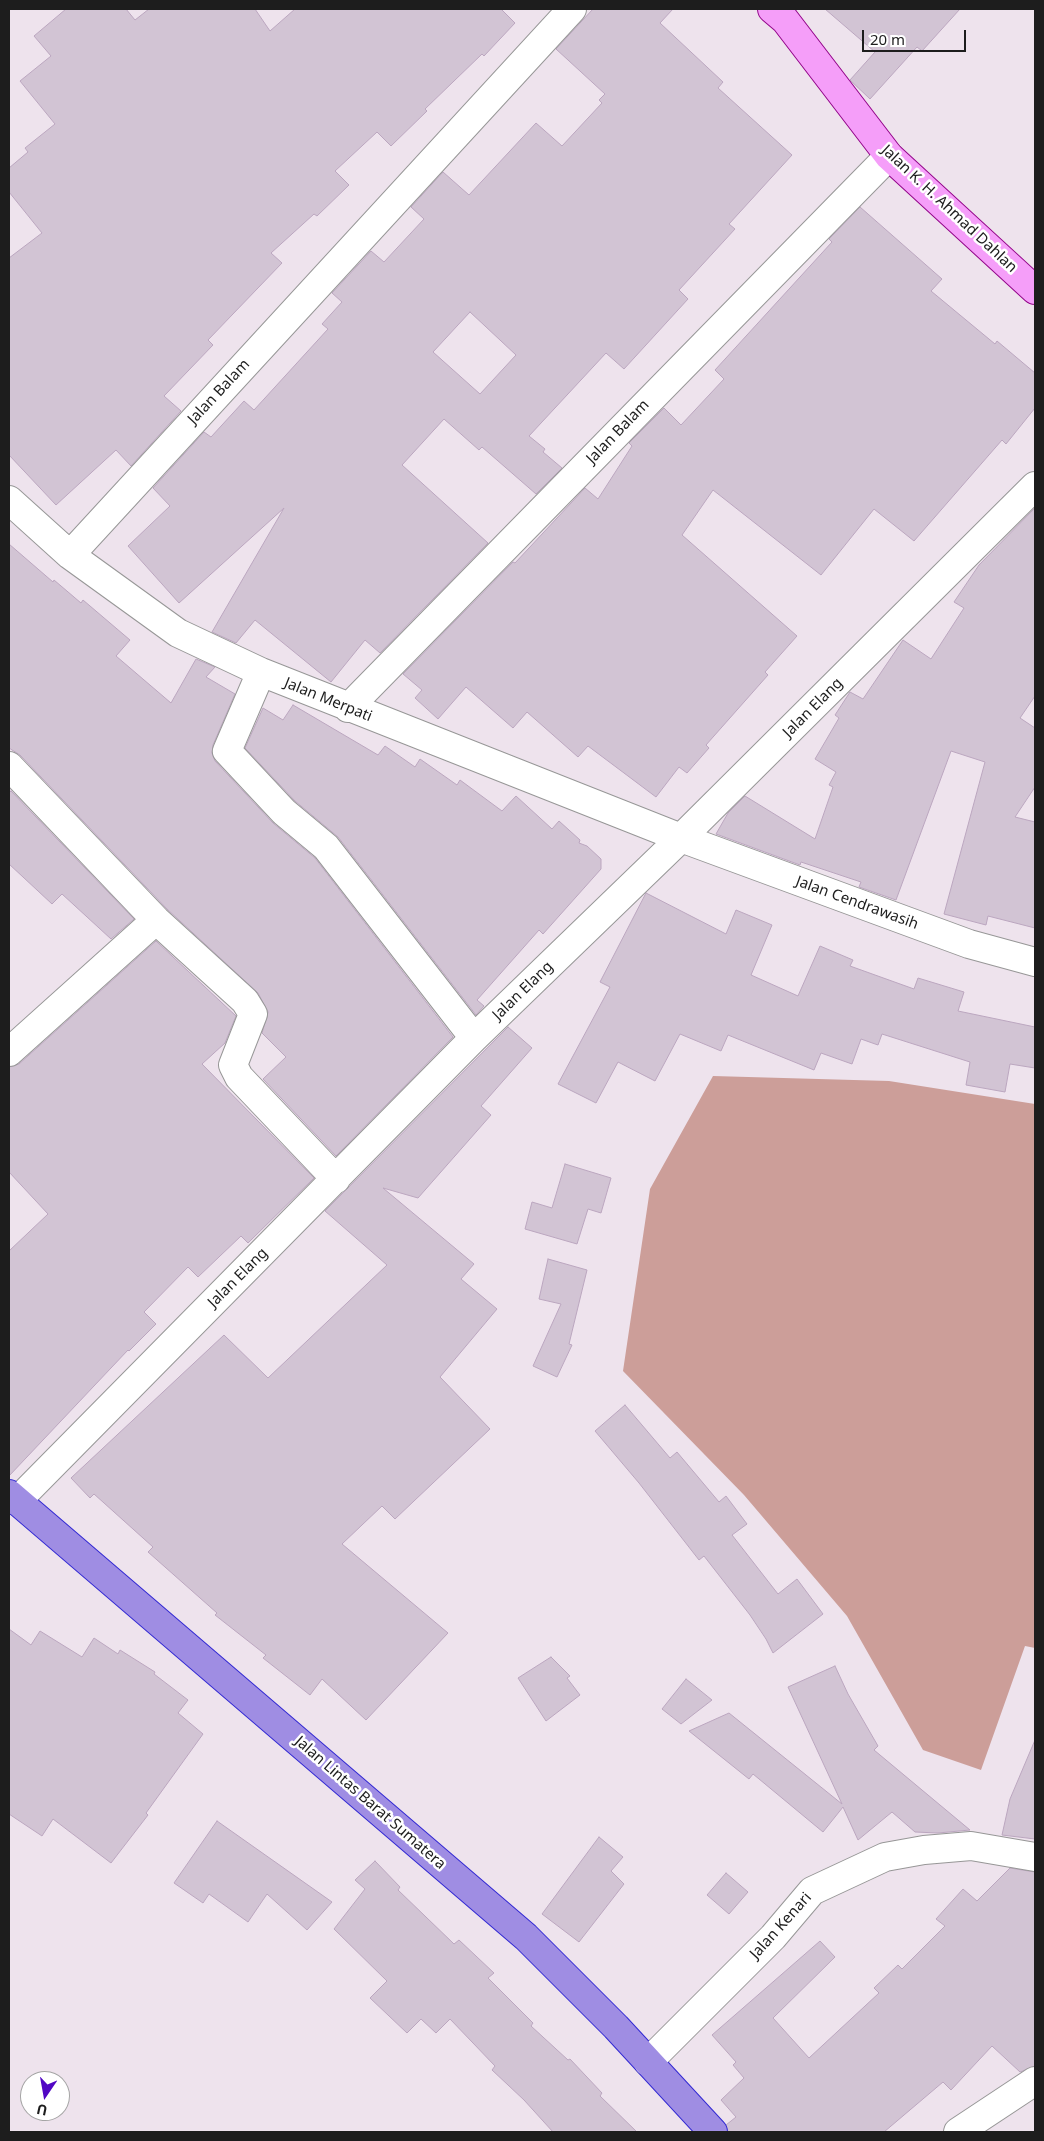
<!DOCTYPE html>
<style>
body{margin:0}
#map{position:relative;width:1044px;height:2141px;overflow:hidden;background:#eee3ed;font-family:"Noto Sans",sans-serif}
canvas{display:block}
.frame{position:absolute;inset:0;border:10px solid #1d1d1d;pointer-events:none}
.north{position:absolute;left:20px;top:2071px;width:50px;height:50px;box-sizing:border-box;background:#fff;border:1px solid #a5a5a5;border-radius:50%;rotate:192deg;font-size:14px;font-weight:700;line-height:20px;text-align:center;color:#1d1d1d}
.north::after{content:'';display:block;margin:auto;width:18px;height:22px;background:#5106c4;clip-path:polygon(50% 0,100% 100%,50% 72%,0 100%)}
.scale{position:absolute;left:862px;top:30px;width:104px;height:22px;box-sizing:border-box;border:2px solid #1d1d1d;border-top:0;padding-left:6px;font-size:15px;line-height:18px;white-space:nowrap;color:#1d1d1d;-webkit-text-stroke:4px #fff;paint-order:stroke}
</style>
<div id="map">
<canvas width="1044" height="2141"></canvas>
<div class="frame"></div>
<div class="north">U</div>
<div class="scale">20 m</div>
</div>
<script>
const ctx = document.querySelector('canvas').getContext('2d');
ctx.lineJoin = 'round';
function paint(path, color) { ctx.fillStyle = color; ctx.fill(path, 'evenodd'); }
const toPath = rows => new Path2D(rows.map(r => 'M' + r).join(''));
function stroke(path, color, width, dash) { ctx.strokeStyle = color; ctx.lineWidth = width; ctx.lineCap = dash ? 'butt' : 'round'; ctx.setLineDash(dash || []); ctx.stroke(path); }
function drawText(font, color, halo, rows, align = 'center') {
  ctx.font = font + ' "Noto Sans",sans-serif'; ctx.lineWidth = 5; ctx.setLineDash([]); ctx.textBaseline = 'middle'; ctx.strokeStyle = halo; ctx.fillStyle = color; for (const [text, x, y, turn = 0] of rows) {
    ctx.save(); ctx.translate(x, y); ctx.rotate((+turn || 0) * Math.PI / 180); ctx.textAlign = isNaN(turn) ? turn : align; if (halo) ctx.strokeText(text, 0, 0); ctx.fillText(text, 0, 0); ctx.restore();
  }
}
const forest = toPath([
 [713,1076,889,1081,1035,1104,1035,1648,1025,1646,981,1770,923,1750,847,1616,744,1495,623,1371,650,1189]
]);
const building = toPath([
 [66,9,126,9,135,20,149,9,255,9,270,31,295,9,501,9,515,23,484,56,482,54,425,109,427,111,391,146,377,132,335,171,349,185,317,216,314,214,271,253,282,263,208,340,213,345,164,396,181,411,131,466,116,450,56,505,9,455,9,258,42,233,9,192,9,168,28,152,25,148,55,124,20,81,51,56,34,36,66,9],
 [593,9,673,9,660,23,723,82,718,88,792,155,729,224,735,229,679,290,688,299,624,369,606,353,529,436,545,449,543,452,562,468,536,494,482,447,479,450,444,419,402,465,488,543,380,653,365,640,331,682,255,620,236,643,212,632,284,508,179,603,128,546,170,506,153,488,204,432,211,437,244,401,254,410,328,329,322,324,342,302,332,293,371,251,384,262,424,219,411,207,443,172,469,195,536,123,562,146,602,103,599,100,605,94,556,49,593,9],
 [470,312,516,355,480,394,433,352,470,312],
 [825,9,960,9,922,51,917,47,870,99,850,80,875,52,825,9],
 [860,207,942,279,931,291,995,344,997,341,1035,373,1035,408,1006,444,1002,440,914,541,874,509,821,575,713,490,682,535,797,636,765,672,768,675,706,745,709,748,687,773,679,767,656,797,588,746,578,757,527,712,513,728,466,687,438,719,415,698,422,690,403,674,513,562,515,563,585,488,598,499,632,446,629,443,664,408,681,425,724,379,715,370,832,242,829,239,860,207],
 [1035,508,1035,696,1020,718,1035,728,1035,787,1015,817,1035,822,1035,928,988,916,986,925,944,914,985,762,951,751,896,900,859,887,861,882,801,862,800,865,716,834,728,813,745,796,815,839,833,787,829,785,836,772,815,759,839,718,835,715,850,692,863,699,903,640,931,659,964,608,954,602,979,565,1035,508],
 [9,544,53,582,54,580,81,603,83,600,130,640,116,656,171,703,196,659,215,667,206,677,235,694,213,745,212,753,215,761,273,823,315,858,453,1037,336,1156,263,1079,286,1057,262,1033,268,1012,258,993,167,909,20,755,9,748,9,544],
 [293,705,378,755,385,746,415,767,420,759,457,785,460,780,502,811,516,796,552,829,559,821,580,840,579,843,587,846,601,859,601,869,543,934,539,930,477,1000,484,1006,476,1015,338,837,295,801,245,748,263,708,283,720,293,705],
 [11,791,134,919,111,939,62,894,52,904,9,864,9,793,11,791],
 [646,893,726,934,736,910,772,925,751,975,798,996,820,946,853,960,850,966,914,989,918,978,964,992,958,1011,1035,1027,1035,1068,1010,1064,1005,1092,966,1085,970,1062,882,1034,878,1045,861,1039,852,1064,821,1053,814,1070,728,1035,721,1051,680,1034,655,1081,618,1062,596,1103,558,1084,610,987,600,982,646,893],
 [156,941,236,1016,225,1043,202,1064,314,1178,248,1243,241,1236,198,1277,188,1267,144,1312,156,1324,129,1351,128,1350,9,1476,9,1251,48,1214,9,1172,9,1067,19,1064,156,941],
 [508,1027,532,1048,481,1106,491,1115,418,1198,383,1188,474,1264,461,1279,497,1309,440,1377,490,1429,395,1519,382,1506,342,1544,448,1633,366,1720,322,1679,310,1695,263,1658,266,1655,215,1615,217,1613,148,1552,153,1547,94,1494,90,1498,71,1478,224,1335,268,1378,387,1265,325,1211,508,1027],
 [565,1164,611,1178,601,1213,588,1209,577,1244,525,1229,532,1202,552,1208,565,1164],
 [548,1259,587,1270,569,1344,572,1345,557,1377,533,1366,561,1304,539,1299,548,1259],
 [625,1405,670,1458,677,1452,719,1502,726,1496,747,1524,732,1535,778,1594,797,1579,823,1614,773,1653,766,1639,750,1615,704,1556,699,1560,639,1483,595,1431,625,1405],
 [9,1629,31,1645,40,1631,82,1657,94,1638,118,1654,120,1650,155,1672,154,1674,188,1700,178,1713,203,1734,146,1813,148,1815,111,1863,53,1819,42,1836,9,1814,9,1629],
 [551,1657,570,1676,567,1678,580,1695,546,1721,518,1678,551,1657],
 [835,1666,848,1694,878,1746,874,1750,970,1830,938,1833,915,1832,892,1812,858,1840,843,1807,823,1832,753,1774,749,1779,689,1731,729,1713,842,1804,788,1687,835,1666],
 [686,1679,712,1700,681,1724,662,1709,686,1679],
 [1035,1740,1035,1839,1002,1835,1010,1799,1035,1740],
 [217,1821,332,1902,307,1930,267,1894,248,1922,209,1894,203,1903,174,1883,217,1821],
 [599,1837,623,1857,611,1871,624,1884,579,1942,542,1914,599,1837],
 [375,1861,400,1887,398,1890,454,1944,459,1940,494,1973,488,1978,533,2023,531,2026,568,2060,570,2059,602,2093,600,2096,637,2132,553,2132,524,2100,492,2070,495,2066,450,2019,436,2033,421,2019,407,2033,370,1998,387,1981,334,1929,365,1889,355,1880,375,1861],
 [1010,1868,1035,1872,1035,2066,1020,2072,992,2046,951,2090,943,2082,884,2132,728,2132,726,2125,736,2117,721,2100,744,2078,733,2065,736,2062,712,2035,820,1941,835,1957,773,2018,809,2058,879,1993,874,1988,898,1965,902,1969,945,1926,936,1919,963,1889,977,1901,1010,1868],
 [726,1873,748,1892,729,1914,707,1895,726,1873]
]);
const minor = toPath([
 [9,500,70,555,178,633,261,672,681,838,969,944,1035,962],
 [70,555,572,9],
 [261,672,227,751,284,812,326,847,474,1038],
 [348,708,889,156],
 [9,766,156,920,245,1001,253,1014,233,1065,239,1077,336,1179],
 [9,1052,156,920],
 [17,1501,474,1038,681,838,1035,486],
 [648,2062,773,1937,812,1891,885,1857,924,1850,971,1846,1035,1857],
 [958,2132,1035,2081]
]);
const major = toPath([
 [772,9,785,20,889,156,1035,290]
]);
const highway = toPath([
 [9,1494,526,1937,616,2027,713,2132]
]);
const streetNames = [
 ["Jalan K. H. Ahmad Dahlan",949,209,43],
 ["Jalan Balam",219,392,-47],
 ["Jalan Balam",618,432,-46],
 ["Jalan Merpati",328,700,22],
 ["Jalan Elang",813,708,-45],
 ["Jalan Cendrawasih",857,903,20],
 ["Jalan Elang",523,991,-44],
 ["Jalan Elang",238,1278,-45],
 ["Jalan Lintas Barat Sumatera",370,1803,41],
 ["Jalan Kenari",781,1926,-48]
];
paint(forest, '#cc9e99');
paint(building, '#d2c4d4');
stroke(building, '#bba6bf', 1);
stroke(minor, '#979797', 30);
stroke(major, '#920589', 30);
stroke(highway, '#3229d3', 30);
stroke(minor, '#fff', 28);
stroke(major, '#f59ef9', 28);
stroke(highway, '#9f8de3', 28);
drawText('15px', '#1d1d1d', '#fff', streetNames);
</script>
